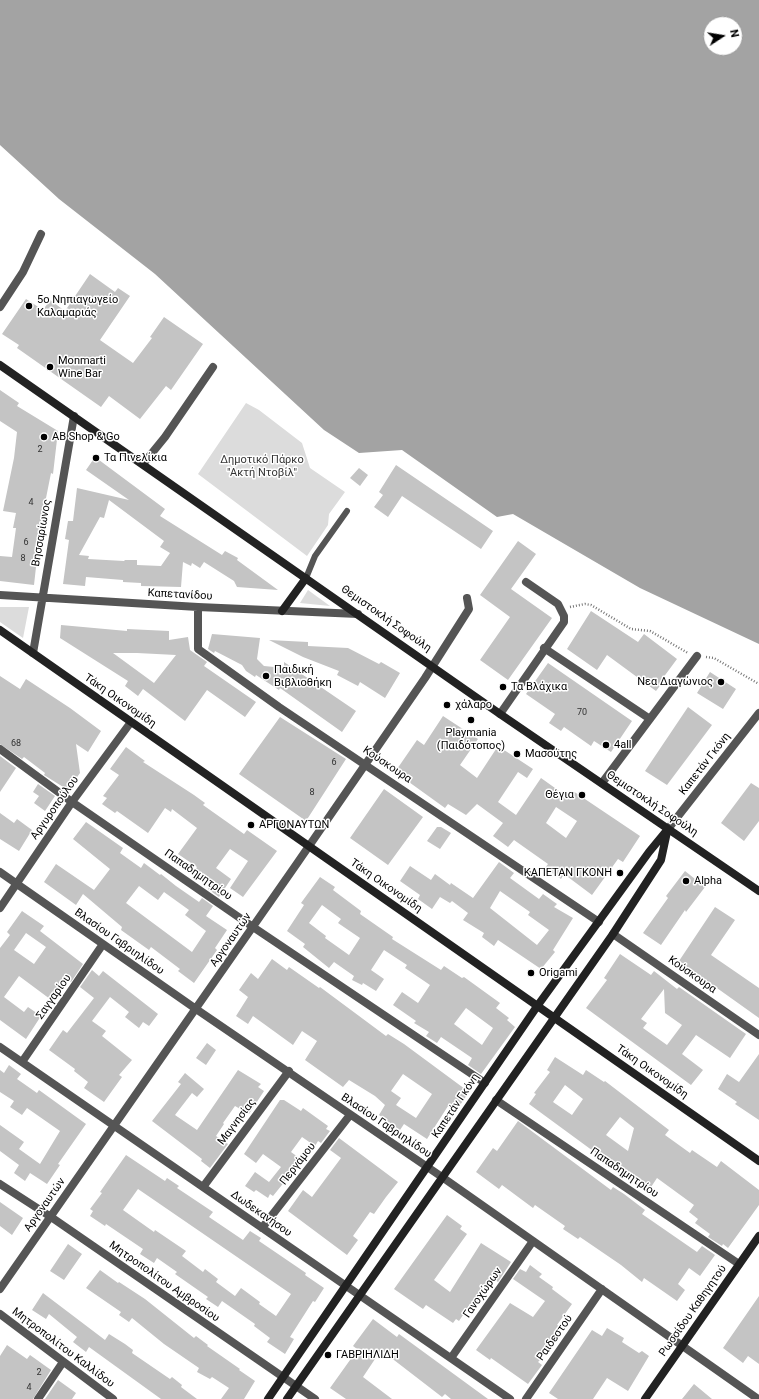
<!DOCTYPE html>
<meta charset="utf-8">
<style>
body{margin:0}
#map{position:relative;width:759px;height:1399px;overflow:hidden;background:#fff;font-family:Roboto,sans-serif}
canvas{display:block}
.north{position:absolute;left:703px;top:16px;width:40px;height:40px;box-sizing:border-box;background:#fff;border:1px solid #999;border-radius:50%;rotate:78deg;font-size:11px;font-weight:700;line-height:16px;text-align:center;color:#000}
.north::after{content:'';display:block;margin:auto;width:14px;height:18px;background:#000;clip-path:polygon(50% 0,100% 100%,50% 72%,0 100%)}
</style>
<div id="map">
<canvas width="759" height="1399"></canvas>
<div class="north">N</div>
</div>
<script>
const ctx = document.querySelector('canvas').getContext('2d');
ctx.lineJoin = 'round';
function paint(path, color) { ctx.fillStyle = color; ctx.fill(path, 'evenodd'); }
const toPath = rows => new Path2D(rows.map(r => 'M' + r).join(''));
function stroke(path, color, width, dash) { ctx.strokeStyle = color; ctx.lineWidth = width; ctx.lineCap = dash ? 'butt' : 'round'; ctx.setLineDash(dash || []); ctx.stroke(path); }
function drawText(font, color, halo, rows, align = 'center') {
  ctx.font = font + ' Roboto,sans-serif'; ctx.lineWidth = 3; ctx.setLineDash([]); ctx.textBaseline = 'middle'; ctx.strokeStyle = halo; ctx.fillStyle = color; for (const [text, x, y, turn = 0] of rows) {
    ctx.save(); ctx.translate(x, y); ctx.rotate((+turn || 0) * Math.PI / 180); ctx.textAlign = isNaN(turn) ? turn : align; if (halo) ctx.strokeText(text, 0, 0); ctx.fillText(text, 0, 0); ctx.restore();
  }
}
const green = toPath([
 [246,403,259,410,302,443,310,468,345,492,329,514,328,525,307,556,198,474],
 [308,590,330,606,300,603],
 [0,607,29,607,23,638,0,622]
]);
const water = toPath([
 [0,0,759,0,759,644,640,588,513,514,497,517,402,450,359,453,324,430,155,274,59,199,0,145],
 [711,24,735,24,735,48,711,48]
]);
const building = toPath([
 [90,274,115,292,118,288,130,296,100,340,133,363,152,338,150,337,164,317,203,344,171,390,166,386,140,419,109,396,101,407,17,348,19,345,2,334,26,299,43,310,50,300,65,311],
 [0,390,19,403,17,406,58,431,53,474,51,473,39,533,34,566,36,567,34,585,0,581,0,556,12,557,16,528,13,528,16,513,3,511,14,458,17,432,0,421],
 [95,457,165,509,160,516,222,555,225,551,238,558,237,560,278,590,237,587,234,581,204,562,200,568,192,563,191,566,183,562,181,587,141,586,141,583,123,582,123,580,86,577,85,586,63,584,69,540,65,539,68,521,73,521,77,488,129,500,86,470],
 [109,500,164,541,160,547,170,553,161,566,137,565,137,560,125,560,124,561,88,559,89,556,79,555,100,517,104,518],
 [396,465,493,531,481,549,402,496,388,517,374,507,383,495,379,492],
 [359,468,368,475,360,486,350,478],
 [518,541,536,554,511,589,552,618,508,680,480,660,510,617,480,595],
 [591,611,638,642,644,634,677,659,660,682,662,683,656,691,607,655,597,670,567,649],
 [61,625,127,631,127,629,169,631,169,640,188,637,190,650,207,662,204,666,256,702,245,717,207,690,185,721,143,689,138,696,125,686,128,681,60,638],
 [113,653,137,653,176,655,154,683],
 [212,634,260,638,257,659,264,666,284,668,284,662,356,711,342,732,280,688,279,690,256,675,255,677,246,671,242,665,215,651,214,653,208,649],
 [269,640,308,642,308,646,348,648,379,664,381,662,400,673,385,698,360,682,358,686,337,675,339,671,303,657],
 [548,663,632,721,611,752,594,741,591,746,564,727,561,731,549,723,555,714,526,694],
 [710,672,736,689,723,709,697,693],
 [0,676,20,689,26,679,70,708,101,731,88,752,76,744,80,773,68,790,44,775,45,773,24,757,22,759,0,744],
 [688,707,712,725,667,785,645,771],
 [443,716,478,739,460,765,477,778,498,746,533,769,527,778,518,772,498,802,516,815,541,778,569,798,573,791,640,836,623,862,618,859,592,895,564,874,561,879,545,868,548,864,514,840,508,847,493,836,503,823,477,804,466,815,448,804,445,808,395,772,417,740,424,745],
 [556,807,577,821,566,838,546,823],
 [280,717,346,759,306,821,239,774],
 [126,747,145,761,143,762,194,795,205,803,203,805,244,834,247,830,277,851,243,897,230,888,248,861,230,849,216,868,231,879,219,897,208,889,213,883,195,870,197,867,178,854,197,828,172,809,171,812,165,808,148,833,117,811,115,813,102,804,107,798,103,796,119,775,110,769],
 [0,756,16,768,0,792],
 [751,783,759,788,759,821,744,841,721,823],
 [38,784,55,796,45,811,34,803,39,796,33,792],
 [384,789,423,817,388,865,350,838],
 [0,813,14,823,17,819,32,830,19,851,0,839],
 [86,822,123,848,120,853,141,868,144,863,160,875,161,874,176,886,199,902,202,898,213,906,206,916,227,930,215,948,217,950,194,983,178,971,180,969,151,947,149,950,121,930,122,927,83,894,76,905,44,882,56,864,94,890,110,869,73,839],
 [139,886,158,900,164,892,189,910,185,915,206,931,192,952,126,903],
 [437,827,441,827,451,833,440,849,427,841],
 [499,862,514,873,510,878,539,899,543,894,557,904,554,907,573,918,553,950,555,952,541,969,498,940,494,946,482,937,484,933,463,920,468,913,452,901,450,903,440,897,432,909,418,899,420,895,400,881,410,866,431,880,435,874,450,885,451,883,473,898],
 [500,891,530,912,528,915,549,930,537,945,490,908],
 [685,871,705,887,686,912,685,910,661,945,643,933,668,898,666,896],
 [320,877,335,887,333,890,361,911,360,914,393,937,392,939,441,970,444,966,462,978,464,977,500,1003,496,1008,509,1018,507,1020,515,1027,481,1074,468,1065,472,1058,441,1037,437,1043,426,1036,429,1032,414,1023,416,1021,393,1005,402,992,418,1003,430,985,405,968,407,965,384,950,371,970,384,979,376,991,363,983,362,985,352,980,354,976,334,962,329,968,303,947,305,944,287,931,304,905,301,903],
 [322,905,341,919,338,923,360,938,349,955,325,938,326,936,309,923],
 [466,1008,493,1028,482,1045,454,1024],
 [715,907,735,920,711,955,759,988,759,1018,679,961],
 [22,911,44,926,40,931,83,964,71,982,65,978,50,999,19,976,4,997,24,1012,28,1007,41,1016,26,1039,0,1020,0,948,10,935,7,932],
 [26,933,46,947,34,964,14,950],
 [620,954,651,975,654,971,677,989,679,987,746,1034,730,1058,696,1035,682,1054,703,1070,691,1085,586,1008,607,980,604,978],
 [664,989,665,1013,682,1025,667,1045,643,1028,647,1023,641,1019],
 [272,959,287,970,289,967,319,988,320,987,386,1036,388,1034,404,1044,469,1092,456,1111,448,1106,427,1139,404,1124,400,1130,379,1115,385,1105,375,1096,349,1080,343,1087,305,1060,317,1041,302,1031,293,1045,253,1016,248,1024,236,1016,248,997,239,990,251,973,258,979],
 [403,1074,432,1094,416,1118,396,1105,401,1098,391,1091],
 [92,970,99,976,103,971,158,1014,149,1026,143,1022,139,1028,125,1017,129,1012,110,997,92,1021,106,1031,102,1036,132,1060,119,1075,122,1077,104,1102,84,1088,88,1082,74,1071,75,1069,49,1050,63,1030,67,1033,94,998,80,987],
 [207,1043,216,1050,206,1065,196,1058],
 [759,1054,759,1120,735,1104,737,1102,718,1089,727,1074,739,1082],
 [555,1057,583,1075,586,1070,604,1082,605,1081,669,1130,665,1135,690,1153,692,1150,717,1167,721,1161,759,1190,759,1205,728,1248,723,1244,722,1246,708,1237,710,1234,695,1223,698,1219,689,1212,694,1205,657,1178,651,1187,637,1177,634,1181,529,1104,536,1094,534,1093,550,1072,547,1070],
 [565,1085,583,1099,572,1115,553,1102],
 [620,1117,634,1128,628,1151,606,1135],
 [9,1065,21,1074,17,1079,37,1093,39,1090,86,1124,58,1164,60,1165,47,1184,30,1173,25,1181,14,1173,19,1165,0,1151,0,1125,24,1142,19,1149,40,1164,60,1131,27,1108,22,1115,10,1107,14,1101,0,1092,0,1070,4,1073],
 [238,1070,261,1084,258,1087,264,1091,249,1114,235,1106,223,1123,224,1124,216,1136,228,1144,210,1168,201,1161,202,1159,152,1121,181,1084,178,1082,185,1073,204,1089,197,1097,192,1093,175,1115,197,1130],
 [280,1100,284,1100,301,1111,303,1108,328,1126,326,1129,330,1131,321,1143,318,1141,315,1146,302,1137,291,1152,302,1160,273,1196,270,1194,268,1198,256,1190,254,1192,245,1186,255,1172,269,1182,281,1167,263,1154,256,1163,244,1154],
 [518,1121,611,1190,613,1187,624,1194,645,1210,642,1214,697,1252,702,1246,715,1255,700,1276,689,1268,678,1284,685,1290,677,1301,644,1278,642,1282,621,1265,580,1237,578,1239,563,1229,565,1226,535,1205,533,1208,502,1185,499,1189,476,1172,493,1148,497,1151],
 [339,1138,398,1182,386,1197,374,1214,370,1212,353,1236,358,1240,347,1255,288,1211,303,1190,312,1197,341,1158,330,1150],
 [126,1155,165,1181,167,1178,179,1186,177,1188,213,1212,209,1217,243,1240,250,1231,261,1238,259,1241,306,1273,305,1275,324,1288,315,1302,313,1301,290,1337,294,1339,285,1354,267,1342,270,1338,254,1326,255,1324,222,1301,218,1307,206,1299,208,1297,175,1274,177,1272,157,1258,154,1263,140,1254,143,1249,106,1224,105,1226,90,1216,93,1211,90,1209,102,1193,100,1192],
 [138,1189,291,1294,276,1316,259,1304,260,1302,241,1288,235,1296,216,1282,218,1279,205,1269,203,1272,182,1256,186,1251,155,1230,154,1232,123,1210],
 [0,1202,23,1218,12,1235,0,1226],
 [447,1215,462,1226,460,1229,467,1234,434,1280,450,1292,481,1243,511,1262,498,1282,492,1278,473,1309,469,1306,459,1321,456,1319,453,1323,426,1305,423,1309,394,1289],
 [68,1244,82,1254,64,1280,50,1271],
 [530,1265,542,1274,539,1277,553,1287,552,1289,572,1304,557,1325,561,1327,540,1356,542,1358,538,1362,542,1365,528,1384,491,1358,490,1360,476,1350,510,1303,533,1317,545,1301,513,1279,520,1269,526,1272],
 [100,1270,118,1283,119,1282,145,1299,194,1338,196,1336,208,1345,207,1346,240,1369,239,1370,255,1381,244,1399,221,1399,229,1388,212,1377,210,1379,197,1372,199,1368,164,1344,132,1318,129,1322,119,1315,121,1312,86,1288],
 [43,1293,105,1340,109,1334,125,1344,133,1350,132,1353,170,1379,172,1377,182,1385,181,1387,197,1399,161,1399,89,1347,86,1352,73,1342,77,1337,49,1314,46,1319,32,1310],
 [759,1296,759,1364,748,1356,743,1363,723,1348],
 [373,1319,397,1337,399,1334,488,1399,451,1399,445,1394,442,1397,381,1350,363,1377,392,1399,346,1399,330,1388,355,1353,357,1349,353,1346],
 [607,1328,624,1338,622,1342,639,1353,642,1351,649,1356,628,1391,607,1378,593,1399,558,1399,549,1393,592,1330,602,1336],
 [7,1345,27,1359,30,1355,51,1370,33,1399,0,1399,0,1356],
 [58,1380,76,1393,72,1399,45,1399],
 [694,1384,712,1399,682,1399]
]);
const path = toPath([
 [570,607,585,604,591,605,631,629,650,631,688,653],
 [706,657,714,658,759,684]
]);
const lane = toPath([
 [306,578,315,556,347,511]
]);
const street = toPath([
 [0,307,23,272,41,234],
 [143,464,165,437,213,367],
 [0,595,198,607,358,614],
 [198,607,198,649,279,707,599,922],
 [544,648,650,719],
 [33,653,74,416],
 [500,714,564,622,564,616,558,604,526,582],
 [0,749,72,802,253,927,485,1083],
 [602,783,697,656],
 [668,829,759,713],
 [0,872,196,1009,442,1177,758,1399],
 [0,908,72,802,131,722],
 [613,934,759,1035],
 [0,1047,510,1399],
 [22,1062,103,944],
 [496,1100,739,1264],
 [0,1184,51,1217,315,1399],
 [203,1187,289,1071],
 [262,1228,350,1115],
 [0,1289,298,862,425,678,469,609,467,598],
 [0,1314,113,1399],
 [451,1358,533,1241],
 [38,1399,63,1362],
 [526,1399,602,1289]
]);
const secondary = toPath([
 [0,365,500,714,759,891],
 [282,611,306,578],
 [0,630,759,1161],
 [268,1399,538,1005,649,852,668,829],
 [287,1399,613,934,661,860,667,832],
 [645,1399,759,1236]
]);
const markers = [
 [29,306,4,"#000"],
 [50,367,4,"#000"],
 [44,437,4,"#000"],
 [96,458,4,"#000"],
 [266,676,4,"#000"],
 [721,682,4,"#000"],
 [503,687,4,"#000"],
 [447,705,4,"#000"],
 [471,720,4,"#000"],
 [606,745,4,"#000"],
 [517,754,4,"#000"],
 [582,795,4,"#000"],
 [251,825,4,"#000"],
 [620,873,4,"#000"],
 [686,881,4,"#000"],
 [531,973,4,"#000"],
 [328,1355,4,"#000"]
];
const numberNames = [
 ["2",40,450],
 ["4",31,503],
 ["6",26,543],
 ["8",23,559],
 ["70",582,713],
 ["68",16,744],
 ["6",334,763],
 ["8",312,793],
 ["2",39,1373],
 ["4",29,1388]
];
const poiNames = [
 ["5ο Νηπιαγωγείο",37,300],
 ["Καλαμαριάς",37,313],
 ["Monmarti",58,361],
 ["Wine Bar",58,374],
 ["AB Shop & Go",52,437],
 ["Τα Πινελίκια",104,458],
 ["Παιδική",274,670],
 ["Βιβλιοθήκη",274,683],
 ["Νεα Διαγώνιος",713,682,"right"],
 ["Τα Βλάχικα",511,687],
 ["χάλαρο",455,705],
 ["Playmania",471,733,"center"],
 ["(Παιδότοπος)",471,746,"center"],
 ["4all",614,745],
 ["Μασούτης",525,754],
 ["Θέγια",574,795,"right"],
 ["ΑΡΓΟΝΑΥΤΩΝ",259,825],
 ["ΚΑΠΕΤΑΝ ΓΚΟΝΗ",612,873,"right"],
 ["Alpha",694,881],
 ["Origami",539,973],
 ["ΓΑΒΡΙΗΛΙΔΗ",336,1355]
];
const parkNames = [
 ["Δημοτικό Πάρκο",262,460],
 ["\"Ακτή Ντοβίλ\"",262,473]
];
const streetNames = [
 ["Βησσαρίωνος",42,533,-80],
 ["Καπετανίδου",180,595,3],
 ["Θεμιστοκλή Σοφούλη",386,619,35],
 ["Τάκη Οικονομίδη",120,701,35],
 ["Καπετάν Γκόνη",705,764,-52],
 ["Κούσκουρα",387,765,34],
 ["Θεμιστοκλή Σοφούλη",652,804,34],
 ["Αργυροπούλου",55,808,-55],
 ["Παπαδημητρίου",198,875,35],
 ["Τάκη Οικονομίδη",386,886,35],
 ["Αργοναυτών",231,940,-55],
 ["Βλασίου Γαβριηλίδου",119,942,35],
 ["Κούσκουρα",692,975,35],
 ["Σαγγαρίου",54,997,-55],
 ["Τάκη Οικονομίδη",652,1072,35],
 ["Καπετάν Γκόνη",456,1106,-56],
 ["Μαγνησίας",237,1122,-53],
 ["Βλασίου Γαβριηλίδου",386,1126,34],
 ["Περγάμου",298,1164,-52],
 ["Παπαδημητρίου",624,1173,34],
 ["Αργοναυτών",45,1205,-55],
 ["Δωδεκανήσου",261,1214,35],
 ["Μητροπολίτου Αμβροσίου",164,1282,35],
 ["Γανοχώρων",483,1293,-55],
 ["Ρωσσίδου Καθηγητού",693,1311,-55],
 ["Ραιδεστού",555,1338,-55],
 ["Μητροπολίτου Καλλίδου",63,1348,37]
];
paint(green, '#dcdcdc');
paint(water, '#a3a3a3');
paint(building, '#c4c4c4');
stroke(path, '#777', 2.5, [1, 2]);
stroke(lane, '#555', 6);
stroke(street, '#555', 8);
stroke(secondary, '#222', 8);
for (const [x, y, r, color] of markers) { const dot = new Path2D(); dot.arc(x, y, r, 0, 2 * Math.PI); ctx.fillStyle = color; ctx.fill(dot); stroke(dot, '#fff', 1.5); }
drawText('9px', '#313131', null, numberNames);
drawText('11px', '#000', '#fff', poiNames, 'left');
drawText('11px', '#333', '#fff', parkNames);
drawText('11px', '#000', '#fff', streetNames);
</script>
